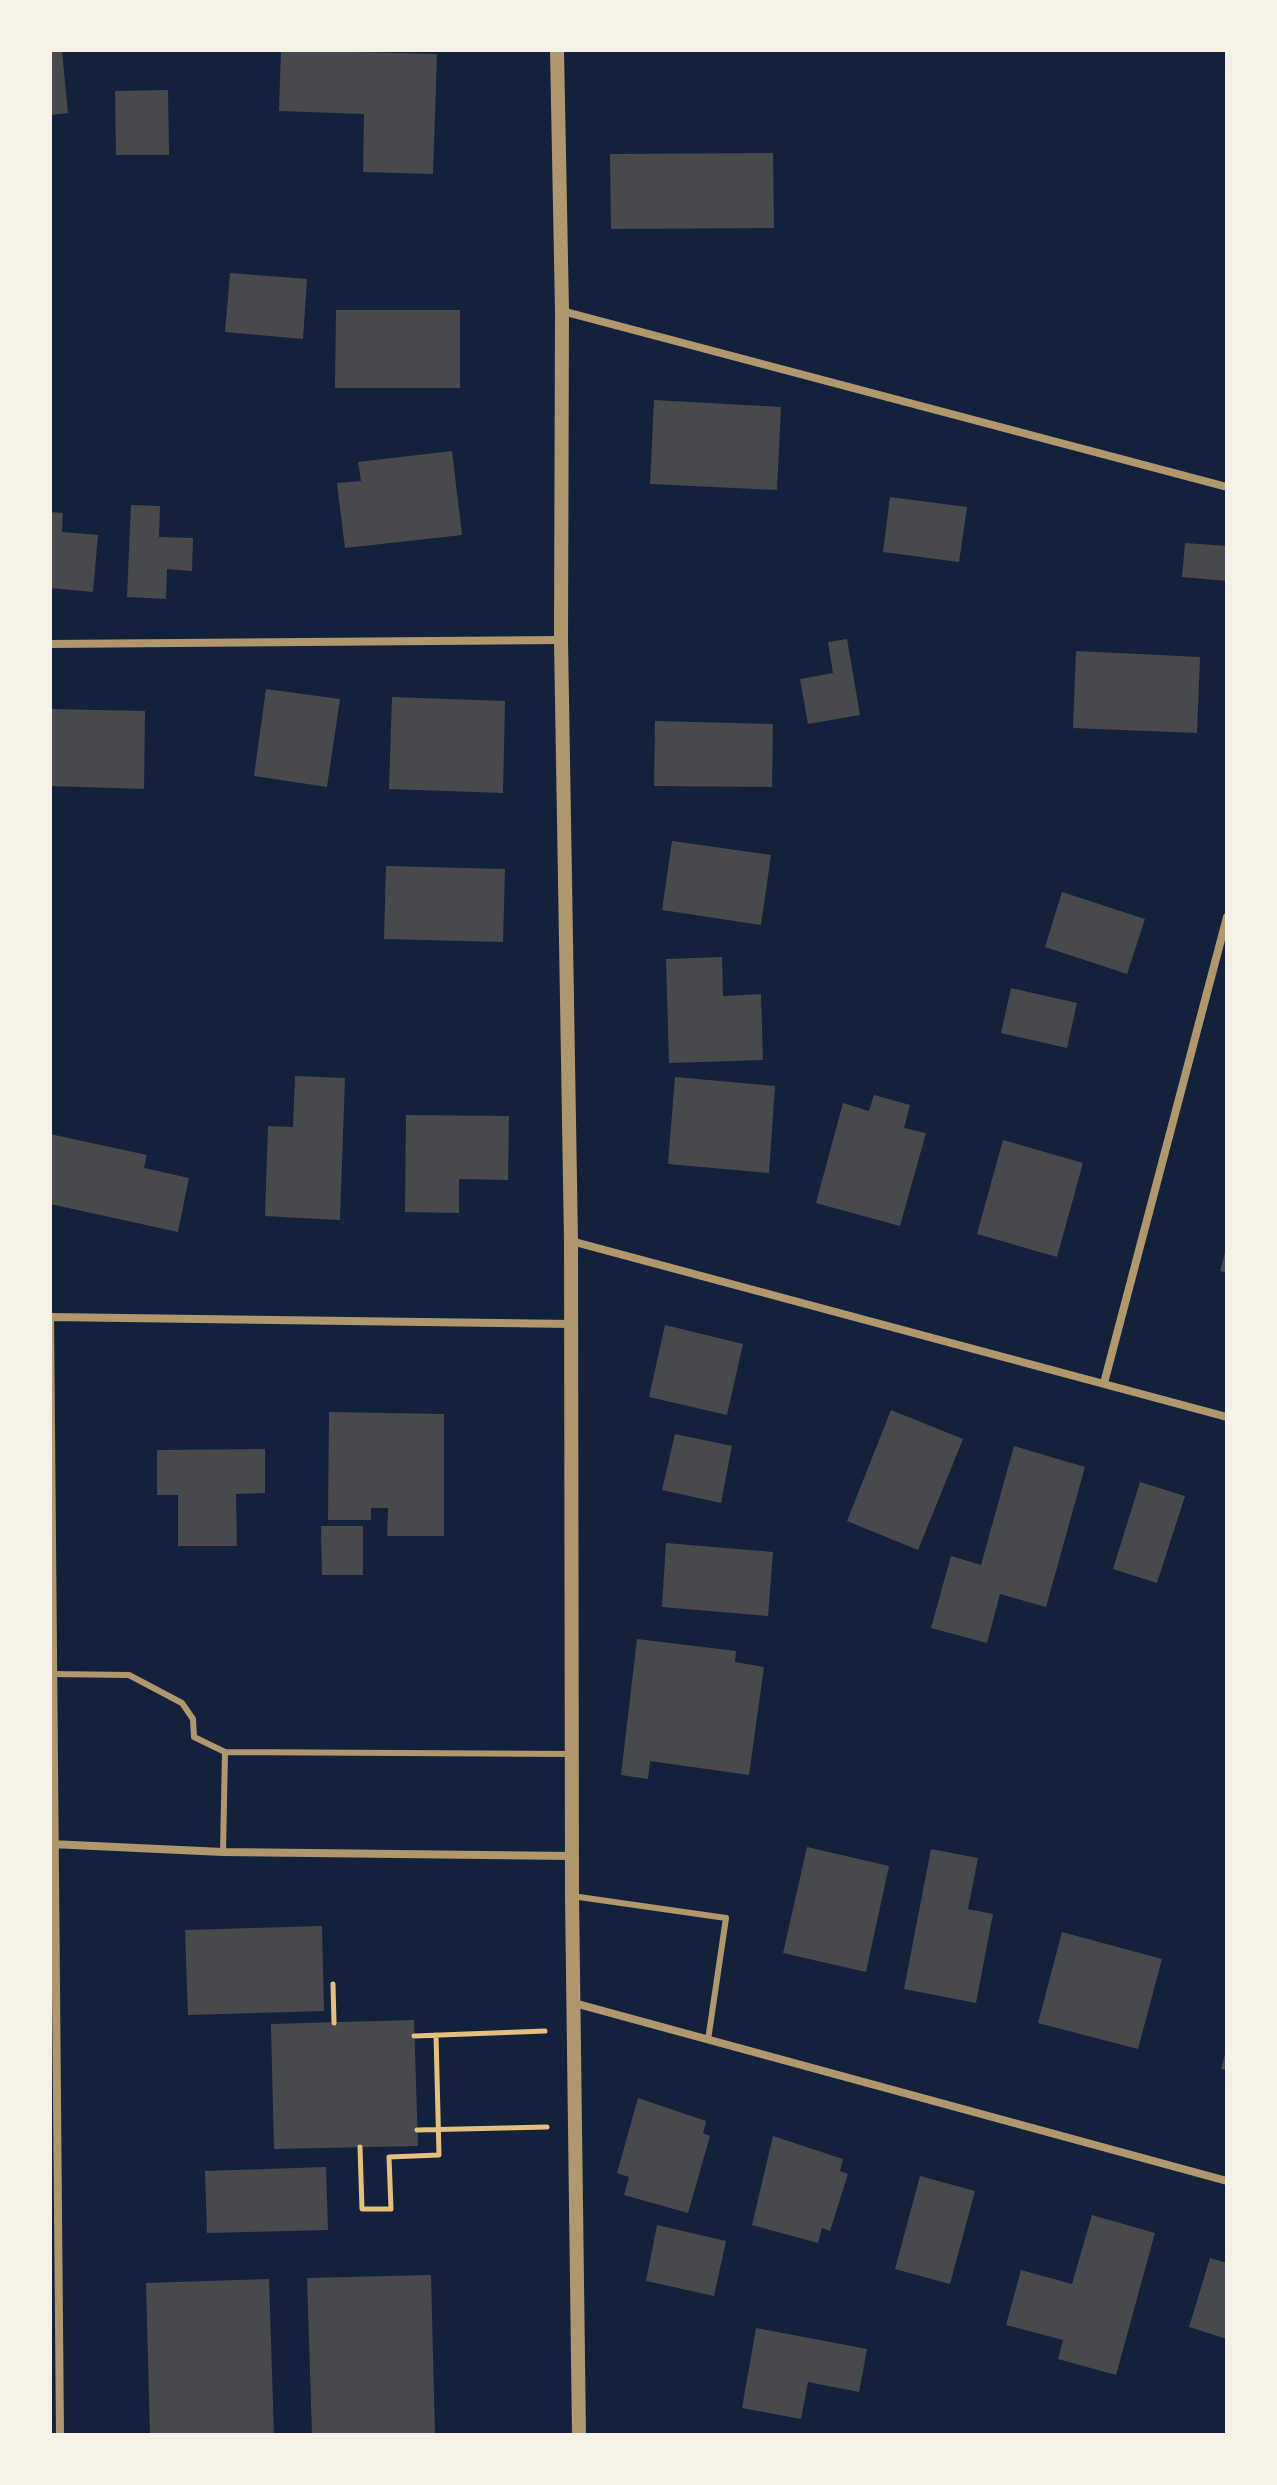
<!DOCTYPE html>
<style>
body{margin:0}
#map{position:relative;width:1277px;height:2485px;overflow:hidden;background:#14213d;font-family:Arial,sans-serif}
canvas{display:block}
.frame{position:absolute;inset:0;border:52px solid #f6f1e7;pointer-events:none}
</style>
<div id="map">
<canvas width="1277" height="2485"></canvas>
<div class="frame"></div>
</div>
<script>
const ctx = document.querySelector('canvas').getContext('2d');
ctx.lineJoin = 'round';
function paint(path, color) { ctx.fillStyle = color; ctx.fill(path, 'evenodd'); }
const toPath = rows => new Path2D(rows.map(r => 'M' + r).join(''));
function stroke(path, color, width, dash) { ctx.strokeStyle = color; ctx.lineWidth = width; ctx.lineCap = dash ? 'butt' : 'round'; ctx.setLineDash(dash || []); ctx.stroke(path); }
const building = toPath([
 [281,50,437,54,433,174,363,172,364,114,279,111],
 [62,51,68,113,50,115,50,52],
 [168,90,169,155,116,155,115,91],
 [773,153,774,228,611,229,610,154],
 [230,273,307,279,303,339,225,332],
 [336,310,460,310,460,388,335,388],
 [654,400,781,407,777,490,650,484],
 [452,451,462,535,345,548,337,483,361,481,358,462],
 [890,497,967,507,959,562,883,552],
 [131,505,160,506,159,537,193,538,192,571,167,569,166,599,127,597],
 [50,512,63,513,62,532,98,535,93,592,50,588],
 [1185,543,1227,546,1227,581,1182,577],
 [847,639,860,715,808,724,800,679,833,673,828,642],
 [1076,651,1200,657,1197,733,1073,728],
 [266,689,340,699,327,787,254,776],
 [392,697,505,701,503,793,389,789],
 [50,709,145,711,144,789,50,786],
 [655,721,773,724,772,787,654,786],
 [672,841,771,855,761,925,662,910],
 [386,866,505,869,503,942,384,939],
 [1062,892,1145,919,1127,974,1045,947],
 [722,957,723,996,761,994,763,1060,669,1063,666,959],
 [1011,988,1077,1003,1067,1048,1001,1033],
 [295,1076,345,1078,340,1220,265,1216,268,1126,293,1127],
 [675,1077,775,1086,769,1173,668,1164],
 [874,1095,910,1105,904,1128,926,1133,900,1226,816,1203,843,1103,869,1111],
 [406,1115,509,1116,508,1180,459,1179,459,1213,405,1212],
 [50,1134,147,1155,144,1168,189,1178,178,1232,50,1204],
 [1003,1140,1083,1163,1057,1257,977,1234],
 [1226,1249,1227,1249,1227,1273,1220,1271],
 [665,1325,743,1344,727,1415,649,1397],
 [891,1410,963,1439,918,1550,847,1521],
 [329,1412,444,1414,444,1536,387,1536,388,1508,371,1508,371,1520,328,1520],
 [675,1434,732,1446,721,1503,662,1490],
 [1014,1446,1085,1467,1046,1607,1000,1594,987,1643,931,1628,951,1556,981,1565],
 [265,1449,265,1493,236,1494,237,1546,178,1546,178,1495,157,1495,157,1450],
 [1140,1482,1185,1496,1157,1583,1113,1569],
 [321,1526,363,1526,363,1575,322,1575],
 [666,1543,773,1552,768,1616,662,1607],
 [637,1639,736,1651,735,1662,764,1667,749,1775,650,1761,648,1779,621,1775],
 [807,1847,889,1866,866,1972,783,1953],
 [931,1849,978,1858,968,1909,993,1914,976,2003,904,1989],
 [322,1926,324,2011,188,2015,185,1930],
 [1062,1932,1162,1959,1138,2049,1038,2023],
 [414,2020,418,2146,274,2149,271,2024],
 [1226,2051,1227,2051,1227,2070,1221,2069],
 [638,2098,706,2121,703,2133,710,2136,688,2213,624,2195,629,2177,617,2173],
 [773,2136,843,2159,840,2171,848,2174,830,2231,822,2228,818,2243,752,2225],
 [326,2167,328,2230,207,2233,205,2171],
 [920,2176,975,2191,950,2284,895,2269],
 [1092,2215,1155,2233,1116,2375,1058,2359,1063,2340,1006,2325,1021,2270,1072,2284],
 [657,2225,726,2241,714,2296,646,2281],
 [1210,2258,1227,2263,1227,2339,1189,2327],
 [431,2275,435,2435,312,2435,307,2278],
 [269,2279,274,2435,150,2435,146,2283],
 [756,2328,867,2349,859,2392,808,2382,801,2419,742,2408]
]);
const path = toPath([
 [333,1984,334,2023],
 [414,2036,545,2031],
 [417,2130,547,2127],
 [360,2147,362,2209,391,2209,389,2157,439,2155,436,2035]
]);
const service = toPath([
 [52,1674,129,1675,182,1703,193,1719,194,1737,225,1752],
 [223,1852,225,1752,572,1754],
 [572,1896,726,1918,708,2040]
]);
const minor = toPath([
 [562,311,1227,487],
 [50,644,561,640],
 [571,1241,1227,1417],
 [50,1317,60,2435],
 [50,1317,572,1324],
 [1104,1383,1227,917],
 [51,1844,223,1852,572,1856],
 [574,2003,1227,2181]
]);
const tertiary = toPath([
 [557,50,562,311,561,640,571,1241,572,1896,579,2435]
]);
paint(building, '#48494c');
stroke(path, '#e5c07b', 5);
stroke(service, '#b1986c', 6);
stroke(minor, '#b1986c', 8);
stroke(tertiary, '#b1986c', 14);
</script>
